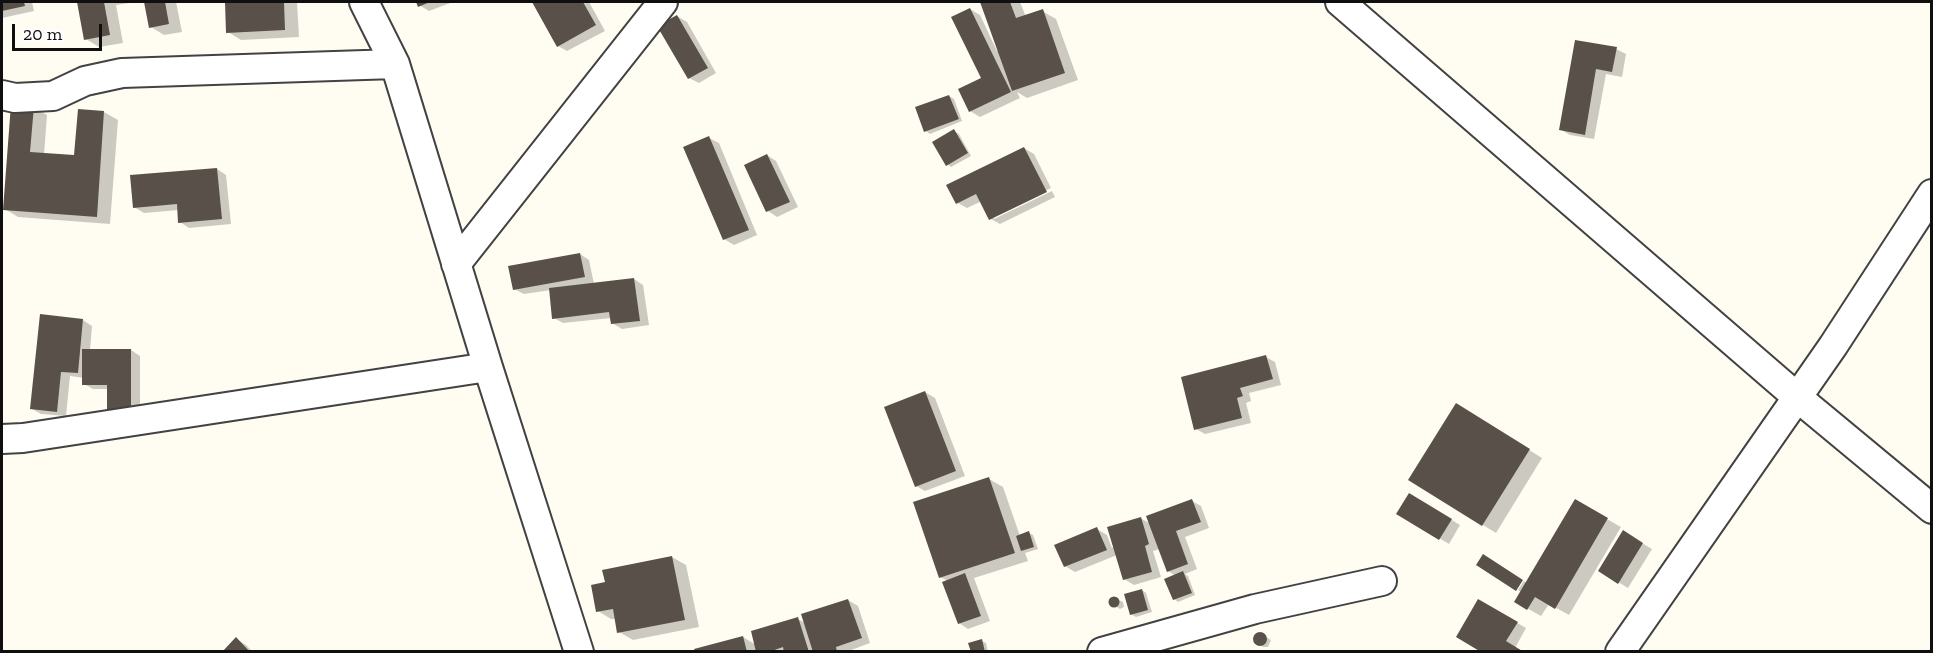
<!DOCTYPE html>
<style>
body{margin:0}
#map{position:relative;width:1933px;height:653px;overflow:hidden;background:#fffdf1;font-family:"Zilla Slab",serif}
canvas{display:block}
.frame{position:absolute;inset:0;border:3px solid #0f0f0f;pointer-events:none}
.scale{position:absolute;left:12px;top:24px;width:90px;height:27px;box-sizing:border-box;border:3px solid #0f0f0f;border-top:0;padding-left:8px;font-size:18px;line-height:21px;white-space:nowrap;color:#0f0f0f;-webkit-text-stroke:4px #fff;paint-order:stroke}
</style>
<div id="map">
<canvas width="1933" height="653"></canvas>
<div class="frame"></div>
<div class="scale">20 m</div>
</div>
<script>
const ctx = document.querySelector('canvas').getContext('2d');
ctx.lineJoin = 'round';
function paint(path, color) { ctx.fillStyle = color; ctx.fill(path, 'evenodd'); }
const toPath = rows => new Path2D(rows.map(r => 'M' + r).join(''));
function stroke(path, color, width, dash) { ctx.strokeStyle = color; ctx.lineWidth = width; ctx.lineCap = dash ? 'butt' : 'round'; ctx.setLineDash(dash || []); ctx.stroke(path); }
const shadow = toPath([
 [2,2,32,2,34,11,2,18],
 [79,2,136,2,116,5,123,43,99,47,86,39],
 [146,2,176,2,182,32,164,35,151,27],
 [226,2,297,2,299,37,241,40,228,32],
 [418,2,453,2,429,11,419,5],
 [533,2,589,2,605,31,567,51,558,46],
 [982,2,1020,2,1026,17,1042,11,1056,19,1078,80,1027,98,1017,92,1020,98,980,117,970,111,983,79,970,9,980,15,997,51,999,50],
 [677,16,687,22,716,73,699,83,689,78],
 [1576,41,1616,49,1626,54,1622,77,1606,74,1594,139,1570,135,1560,129],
 [949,96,954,99,962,121,930,134,926,131],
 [33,107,47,115,44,155,76,157,79,111,104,112,118,120,110,224,18,217,5,209],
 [954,131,959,134,971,156,951,167,947,164],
 [709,138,719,143,757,235,734,245,724,239],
 [1024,148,1034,154,1051,188,994,216,994,219,1052,191,1055,197,1000,224,991,219,982,201,967,208,958,203],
 [767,155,776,161,798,207,777,217,768,211,746,165],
 [217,169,226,175,231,224,189,228,180,222,179,210,144,213,134,207],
 [580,254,589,260,594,284,634,279,643,285,649,325,622,329,612,323,611,318,563,323,554,318,551,290,524,294,514,289],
 [83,320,92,326,90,350,131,350,140,356,140,414,118,413,108,408,108,389,93,389,84,384,84,378,70,376,66,416,41,414,32,409],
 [1266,357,1275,362,1281,385,1249,393,1251,401,1246,403,1251,423,1205,434,1196,429],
 [925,392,935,398,965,476,925,491,916,486],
 [1470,413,1542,458,1496,533,1483,525],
 [989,479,1003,487,1020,536,1029,533,1033,535,1038,549,1025,553,1028,561,974,578,990,621,968,629,959,623,948,581,940,577],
 [1410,495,1460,525,1449,544,1398,513],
 [1192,501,1201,506,1209,528,1185,537,1197,569,1185,574,1188,576,1195,595,1178,602,1174,599,1176,576,1168,571,1160,549,1153,551,1161,577,1134,585,1124,579,1117,555,1075,572,1065,566,1097,529,1107,535,1112,548,1140,518,1151,524],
 [1575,501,1621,527,1569,615,1549,604,1541,616,1516,602,1522,593,1518,590,1524,581,1527,583],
 [1623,532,1652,549,1628,588,1600,571],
 [672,557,686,565,699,627,633,640,619,632,616,619,611,619,598,611,606,583],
 [1142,590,1146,593,1152,612,1136,617,1131,614],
 [1114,598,1123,602,1124,607,1120,609,1111,603],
 [848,600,858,606,870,643,846,652,696,652,743,637,756,645,798,619,805,623],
 [1479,601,1526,628,1515,648,1484,652],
 [1258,634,1263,635,1271,640,1268,647,1263,647,1256,641],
 [236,639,246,645,253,652,224,652],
 [982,641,986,643,988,652,972,652]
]);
const building = toPath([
 [2,2,24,2,25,6,2,11],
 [77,2,104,2,110,35,84,40],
 [144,2,165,2,169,24,149,28],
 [225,2,284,2,285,30,226,33],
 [416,2,430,2,418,7],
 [532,2,583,2,596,25,557,47],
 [980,2,1010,2,1016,18,1043,9,1065,73,1012,91],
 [970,8,1011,92,969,112,958,89,981,78,951,17],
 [677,15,708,68,688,79,657,26],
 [1575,40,1617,47,1612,72,1596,69,1585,135,1559,130],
 [949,95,959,119,924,132,915,107],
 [11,104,34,106,30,152,74,155,78,109,104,111,97,217,3,210],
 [954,129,968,153,946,166,932,142],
 [709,136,749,230,723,240,683,147],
 [1024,147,1047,192,989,220,976,194,956,204,946,185],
 [767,154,790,202,766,212,744,165],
 [217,168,222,219,178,223,177,204,133,208,130,175],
 [580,253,585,277,513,290,508,266],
 [634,278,640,321,611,324,609,312,552,319,549,288],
 [40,314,83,319,78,373,61,372,57,412,30,409],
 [82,349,131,349,131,409,107,409,107,385,82,385],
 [1266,355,1273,379,1240,388,1243,396,1237,398,1242,418,1194,430,1181,377],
 [925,391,956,471,915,487,884,407],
 [1456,403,1530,449,1482,526,1408,480],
 [989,477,1015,553,939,578,913,502],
 [1409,493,1452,519,1439,540,1396,514],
 [1192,499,1201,522,1176,531,1188,564,1167,572,1146,516],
 [1575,499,1608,518,1555,609,1535,597,1527,610,1514,602],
 [1141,517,1149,544,1145,546,1152,572,1123,580,1107,527],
 [1097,527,1107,550,1064,567,1054,545],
 [1623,530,1643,543,1618,584,1598,571],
 [1029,531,1034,547,1021,551,1016,536],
 [1483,554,1523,580,1516,591,1476,565],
 [672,556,685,620,617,633,613,609,596,612,591,585,605,582,602,570],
 [1183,571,1192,593,1173,600,1164,579],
 [965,573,981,616,958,624,942,582],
 [1142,589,1148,610,1130,615,1124,594],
 '1108.5 602a5.5 5.5 0 1 1 11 0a5.5 5.5 0 1 1-11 0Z',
 [848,599,862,638,836,647,837,652,813,652,801,614],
 [1478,599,1518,622,1506,641,1524,652,1481,652,1456,637],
 [798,617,809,652,784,652,783,647,769,652,756,652,751,631],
 '1253 639a7 7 0 1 1 14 0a7 7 0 1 1-14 0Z',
 [743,636,747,652,695,652,694,649],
 [236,637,250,652,222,652],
 [982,639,985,652,971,652,968,643]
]);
const minor = toPath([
 [364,2,395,64,488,367,579,652],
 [1340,2,1797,397,1932,509],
 [2,95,15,98,53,96,85,81,122,73,395,64],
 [456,264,663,2],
 [2,439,23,438,488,367],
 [1102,652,1255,609,1382,581],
 [1620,652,1833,346,1932,194]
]);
paint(shadow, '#0003');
paint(building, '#59504a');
stroke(minor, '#424242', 32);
stroke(minor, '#fff', 28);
</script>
